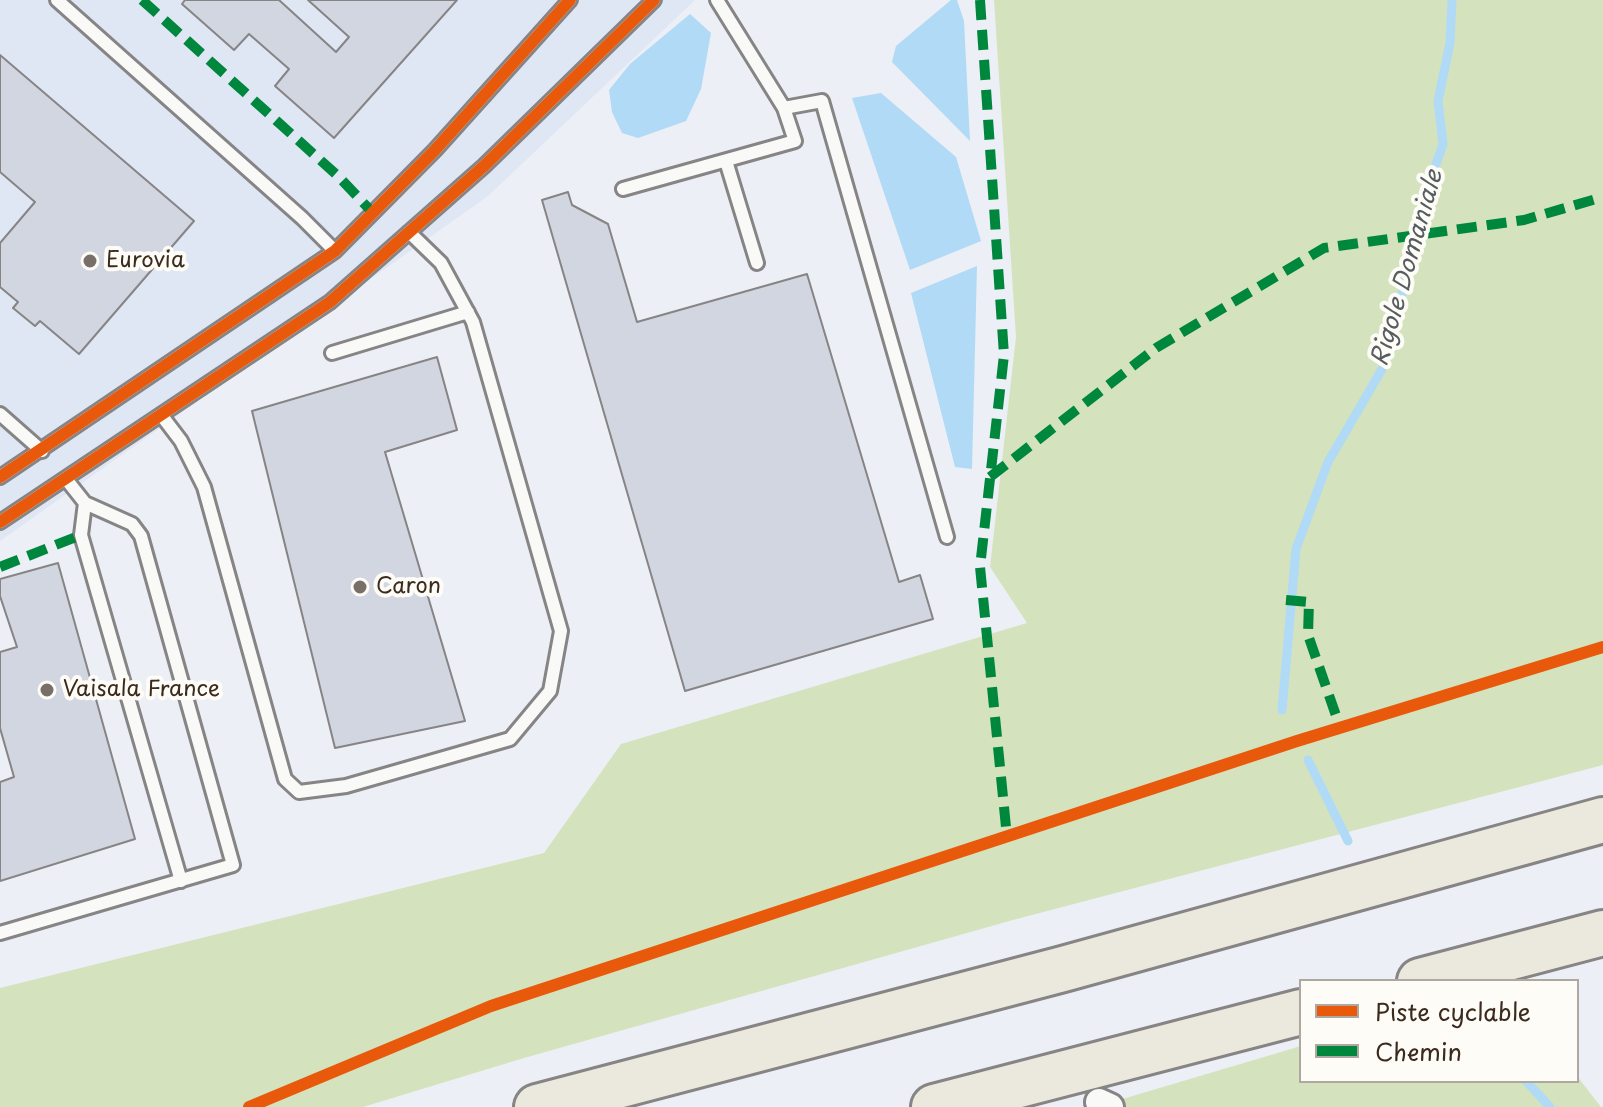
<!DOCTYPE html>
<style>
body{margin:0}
#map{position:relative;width:1603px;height:1107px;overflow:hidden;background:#eceff5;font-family:"Playpen Sans",sans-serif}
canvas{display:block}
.legend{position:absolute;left:1299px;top:979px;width:280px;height:104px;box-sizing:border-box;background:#fdfcf7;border:2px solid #afa8a0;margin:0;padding:10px 14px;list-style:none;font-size:24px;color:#3b2a1e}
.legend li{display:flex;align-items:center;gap:16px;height:40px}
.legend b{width:40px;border:2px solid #afa8a0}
</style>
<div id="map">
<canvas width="1603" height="1107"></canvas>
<ul class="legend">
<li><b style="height:10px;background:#e8590c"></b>Piste cyclable</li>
<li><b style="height:10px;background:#00873e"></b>Chemin</li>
</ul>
</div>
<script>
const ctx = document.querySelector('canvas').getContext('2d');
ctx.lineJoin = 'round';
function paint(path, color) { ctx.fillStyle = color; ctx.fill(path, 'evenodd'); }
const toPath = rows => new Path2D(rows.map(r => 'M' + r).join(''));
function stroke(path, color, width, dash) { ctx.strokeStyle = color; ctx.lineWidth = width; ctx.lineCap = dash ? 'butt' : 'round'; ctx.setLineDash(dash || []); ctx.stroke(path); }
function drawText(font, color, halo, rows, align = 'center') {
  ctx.font = font + ' "Playpen Sans",sans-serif'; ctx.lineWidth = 8; ctx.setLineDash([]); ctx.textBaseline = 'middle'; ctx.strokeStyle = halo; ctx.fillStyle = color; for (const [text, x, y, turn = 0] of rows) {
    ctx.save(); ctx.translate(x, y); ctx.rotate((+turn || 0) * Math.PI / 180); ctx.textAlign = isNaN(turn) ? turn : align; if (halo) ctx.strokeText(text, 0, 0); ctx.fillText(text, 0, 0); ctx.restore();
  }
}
const built = toPath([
 [0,0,695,0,488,196,0,541]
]);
const green = toPath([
 [994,0,1603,0,1603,765,1013,920,524,1058,363,1107,0,1107,0,988,544,853,621,744,1027,623,990,567,1016,337],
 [1301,1046,1301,1081,1577,1081,1577,1076,1601,1107,1118,1107,1109,1103]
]);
const water = toPath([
 [951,0,957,0,964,21,970,141,892,62,896,46],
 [690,14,711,33,701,89,686,121,638,138,622,133,612,112,609,90,630,64],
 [881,93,956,157,981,241,910,270,852,98],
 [977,266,972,469,955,467,911,293]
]);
const stream = toPath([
 [1282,710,1296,549,1328,462,1385,364,1426,193,1443,144,1438,101,1450,43,1452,0],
 [1308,760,1348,841],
 [1526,1081,1550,1107]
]);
const building = toPath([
 [185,0,279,0,336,52,349,37,308,0,457,0,334,138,275,86,289,69,249,34,234,50,182,4,185,0],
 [0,55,194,221,79,354,40,321,35,326,13,308,18,302,0,287,0,243,35,202,0,172,0,55],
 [568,192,572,205,608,224,637,322,807,274,899,582,920,575,933,619,685,691,542,200,568,192],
 [437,357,457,430,385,452,465,721,335,748,252,411,437,357],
 [58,563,135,839,0,881,0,782,14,777,0,728,0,652,17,647,0,596,0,579,58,563]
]);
const lane = toPath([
 [57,0,302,218,335,251],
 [784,108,822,101,947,537],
 [726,161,757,263],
 [623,189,795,141,784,108,717,0],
 [332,353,468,312],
 [0,414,42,451],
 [162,416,181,441,204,487,285,779,299,792,346,786,510,739,550,691,561,631,473,322,441,263,409,232],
 [0,477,335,251,435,150,570,0],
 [85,503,81,535,181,881],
 [0,522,330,302,484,166,654,0],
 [0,933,233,865,141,536,132,524,85,503,66,479]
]);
const street = toPath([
 [1099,1102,1110,1107]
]);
const highway = toPath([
 [1420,981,1603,933],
 [537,1107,1063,969,1603,820],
 [934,1107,1301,1012]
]);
const quiet = toPath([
 [142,0,338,176,373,213],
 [980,0,1004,355,980,567,1007,837],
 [990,477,1156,348,1324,248,1524,220,1603,197],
 [0,567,81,535],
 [1286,600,1309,602,1308,635,1340,727]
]);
const cycleway = toPath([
 [0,477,335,251,435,150,570,0],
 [0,522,330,302,484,166,654,0],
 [249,1107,491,1006,1297,741,1603,647]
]);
const markers = [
 [90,261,8,"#796f69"],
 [360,587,8,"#796f69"],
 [47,690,8,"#796f69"]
];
const poiNames = [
 ["Eurovia",106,261],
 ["Caron",376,587],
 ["Vaisala France",63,690]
];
const waterNames = [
 ["Rigole Domaniale",1408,268,-74]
];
paint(built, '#dfe6f4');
paint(green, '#d4e3be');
paint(water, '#b0daf6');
stroke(stream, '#b0daf6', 9);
paint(building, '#d2d6e1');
stroke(building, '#868484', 2);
stroke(lane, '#868484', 18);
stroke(street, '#868484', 32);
stroke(highway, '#868484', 50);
stroke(lane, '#f9f9f8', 12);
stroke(street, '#f9f9f8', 26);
stroke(highway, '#ebe8dd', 44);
stroke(quiet, '#00873e', 10, [20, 10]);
stroke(cycleway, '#e8590c', 12);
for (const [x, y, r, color] of markers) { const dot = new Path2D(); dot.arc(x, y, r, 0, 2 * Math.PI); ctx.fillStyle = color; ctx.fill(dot); stroke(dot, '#fdfcf7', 3); }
drawText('22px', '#3b2a1e', '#fdfcf7', poiNames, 'left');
drawText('italic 24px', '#565c5f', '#fdfcf7', waterNames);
</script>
